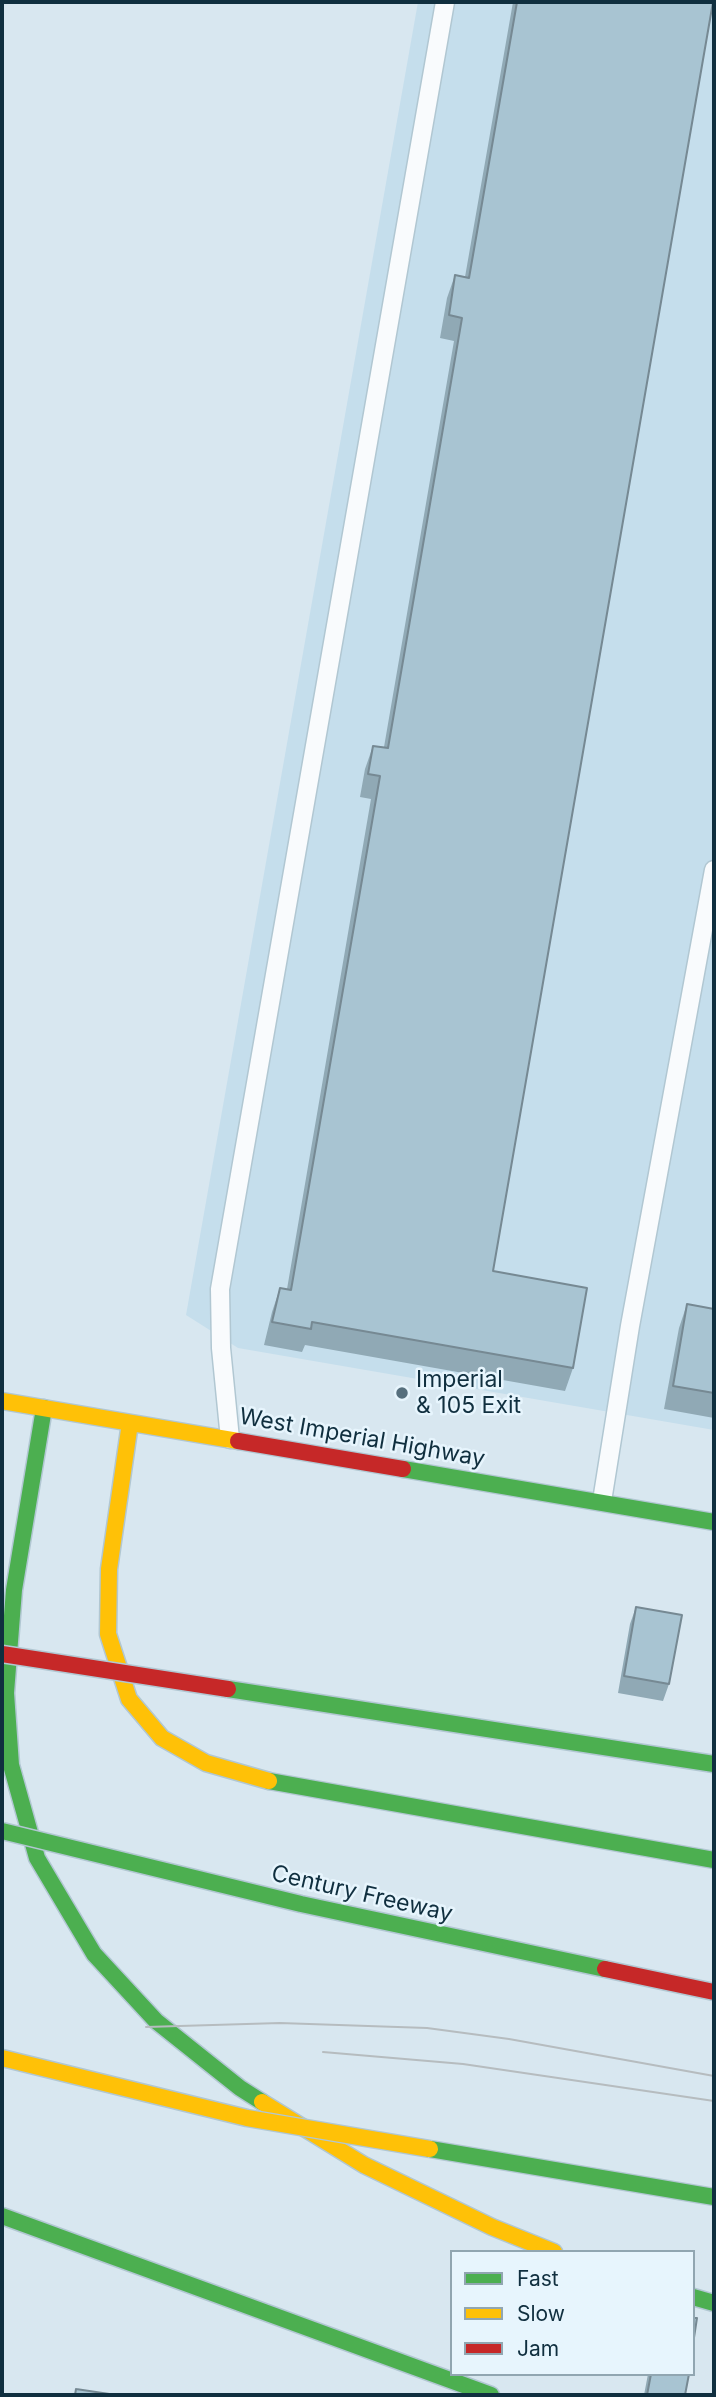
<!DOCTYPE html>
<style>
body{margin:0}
#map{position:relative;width:716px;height:2397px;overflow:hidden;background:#d8e7f0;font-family:Inter,sans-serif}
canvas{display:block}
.frame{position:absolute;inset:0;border:4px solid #102f3f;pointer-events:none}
.legend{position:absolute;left:450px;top:2250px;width:245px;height:126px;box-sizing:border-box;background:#e7f5fd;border:2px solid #91a6b1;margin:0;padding:9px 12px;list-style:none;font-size:21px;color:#102f3f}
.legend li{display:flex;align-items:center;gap:14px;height:35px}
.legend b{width:35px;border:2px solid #91a6b1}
</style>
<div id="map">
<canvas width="716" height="2397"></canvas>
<div class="frame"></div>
<ul class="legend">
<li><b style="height:9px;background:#4caf50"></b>Fast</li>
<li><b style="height:9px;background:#ffc107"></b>Slow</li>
<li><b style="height:9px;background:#c62828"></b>Jam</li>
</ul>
</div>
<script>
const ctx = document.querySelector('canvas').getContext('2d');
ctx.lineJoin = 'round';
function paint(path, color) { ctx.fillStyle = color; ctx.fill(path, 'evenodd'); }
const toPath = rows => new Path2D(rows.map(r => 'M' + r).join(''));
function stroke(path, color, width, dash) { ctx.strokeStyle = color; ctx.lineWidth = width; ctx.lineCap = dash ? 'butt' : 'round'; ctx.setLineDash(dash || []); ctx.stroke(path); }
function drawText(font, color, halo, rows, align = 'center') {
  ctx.font = font + ' Inter,sans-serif'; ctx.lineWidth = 5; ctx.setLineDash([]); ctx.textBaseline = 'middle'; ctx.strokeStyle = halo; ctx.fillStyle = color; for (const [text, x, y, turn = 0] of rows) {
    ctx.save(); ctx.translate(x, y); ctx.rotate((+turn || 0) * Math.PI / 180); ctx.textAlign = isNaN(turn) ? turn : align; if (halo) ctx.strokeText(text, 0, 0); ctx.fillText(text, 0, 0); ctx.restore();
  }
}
const built = toPath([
 [418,2,714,2,714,1430,238,1348,186,1315]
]);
const lane = toPath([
 [230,1439,221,1348,220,1289,445,2],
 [602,1501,630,1326,714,870]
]);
const fast = toPath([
 [44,1408,14,1590,6,1693,11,1765,37,1858,94,1954,156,2021,240,2088,262,2102],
 [403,1469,714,1522],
 [269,1781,714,1860],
 [2,2216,491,2395],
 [693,2297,714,2303]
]);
const slow = toPath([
 [2,1401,238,1441],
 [130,1423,109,1569,108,1634,129,1699,162,1738,206,1763,269,1781],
 [262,2102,364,2165,492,2227,554,2252]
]);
const jam = toPath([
 [238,1441,403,1469]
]);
const tram = toPath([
 [146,2027,280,2023,427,2028,509,2039,714,2076],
 [323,2052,463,2064,714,2101]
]);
const fastBridge = toPath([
 [228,1689,714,1764],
 [2,1831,301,1904,605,1969],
 [430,2149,714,2197]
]);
const slowBridge = toPath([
 [2,2058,247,2118,430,2149]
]);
const jamBridge = toPath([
 [2,1654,228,1689],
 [605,1969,714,1992]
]);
const wall = toPath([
 [513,2,713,2,493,1271,573,1368,565,1391,305,1345,302,1352,264,1345,272,1312,280,1288,287,1289,371,799,360,797,365,769,373,746,384,747,454,341,440,338,447,298,455,275,465,277],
 [687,1304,714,1309,714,1418,664,1409,679,1328],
 [636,1607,669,1684,663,1701,618,1693,630,1624],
 [648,2374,689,2374,685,2395,644,2395]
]);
const building = toPath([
 [517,2,713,2,493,1271,587,1288,573,1368,312,1322,311,1329,272,1322,280,1288,291,1290,380,776,368,774,373,746,388,748,462,318,449,315,455,275,469,278,517,2],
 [687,1304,714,1309,714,1393,673,1386,687,1304],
 [636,1607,682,1615,669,1684,624,1676,636,1607],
 [693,2318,697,2318,693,2344,693,2318],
 [651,2374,689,2374,685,2395,647,2395,651,2374],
 [76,2389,116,2395,75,2395,76,2389]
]);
const markers = [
 [402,1393,7,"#566f7d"]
];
const poiNames = [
 ["Imperial",416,1380],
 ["& 105 Exit",416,1406]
];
const streetNames = [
 ["West Imperial Highway",362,1438,10],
 ["Century Freeway",362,1894,13]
];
paint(built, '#c5deec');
stroke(lane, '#b1c7d2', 21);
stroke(fast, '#b1c7d2', 19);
stroke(slow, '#b1c7d2', 19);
stroke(jam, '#b1c7d2', 19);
stroke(lane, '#f9fbfd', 18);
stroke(fast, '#4caf50', 16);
stroke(slow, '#ffc107', 16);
stroke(jam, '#c62828', 16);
stroke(tram, '#b6bcbf', 2);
stroke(fastBridge, '#b1c7d2', 19, []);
stroke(slowBridge, '#b1c7d2', 19, []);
stroke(jamBridge, '#b1c7d2', 19, []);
stroke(fastBridge, '#4caf50', 16);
stroke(slowBridge, '#ffc107', 16);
stroke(jamBridge, '#c62828', 16);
paint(wall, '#90a9b5');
paint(building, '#a8c4d2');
stroke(building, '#768993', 2);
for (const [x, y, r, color] of markers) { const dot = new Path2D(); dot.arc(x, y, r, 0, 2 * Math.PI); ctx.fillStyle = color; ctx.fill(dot); stroke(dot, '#e7f5fd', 2.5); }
drawText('23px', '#102f3f', '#e7f5fd', poiNames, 'left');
drawText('23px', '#102f3f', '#e7f5fd', streetNames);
</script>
